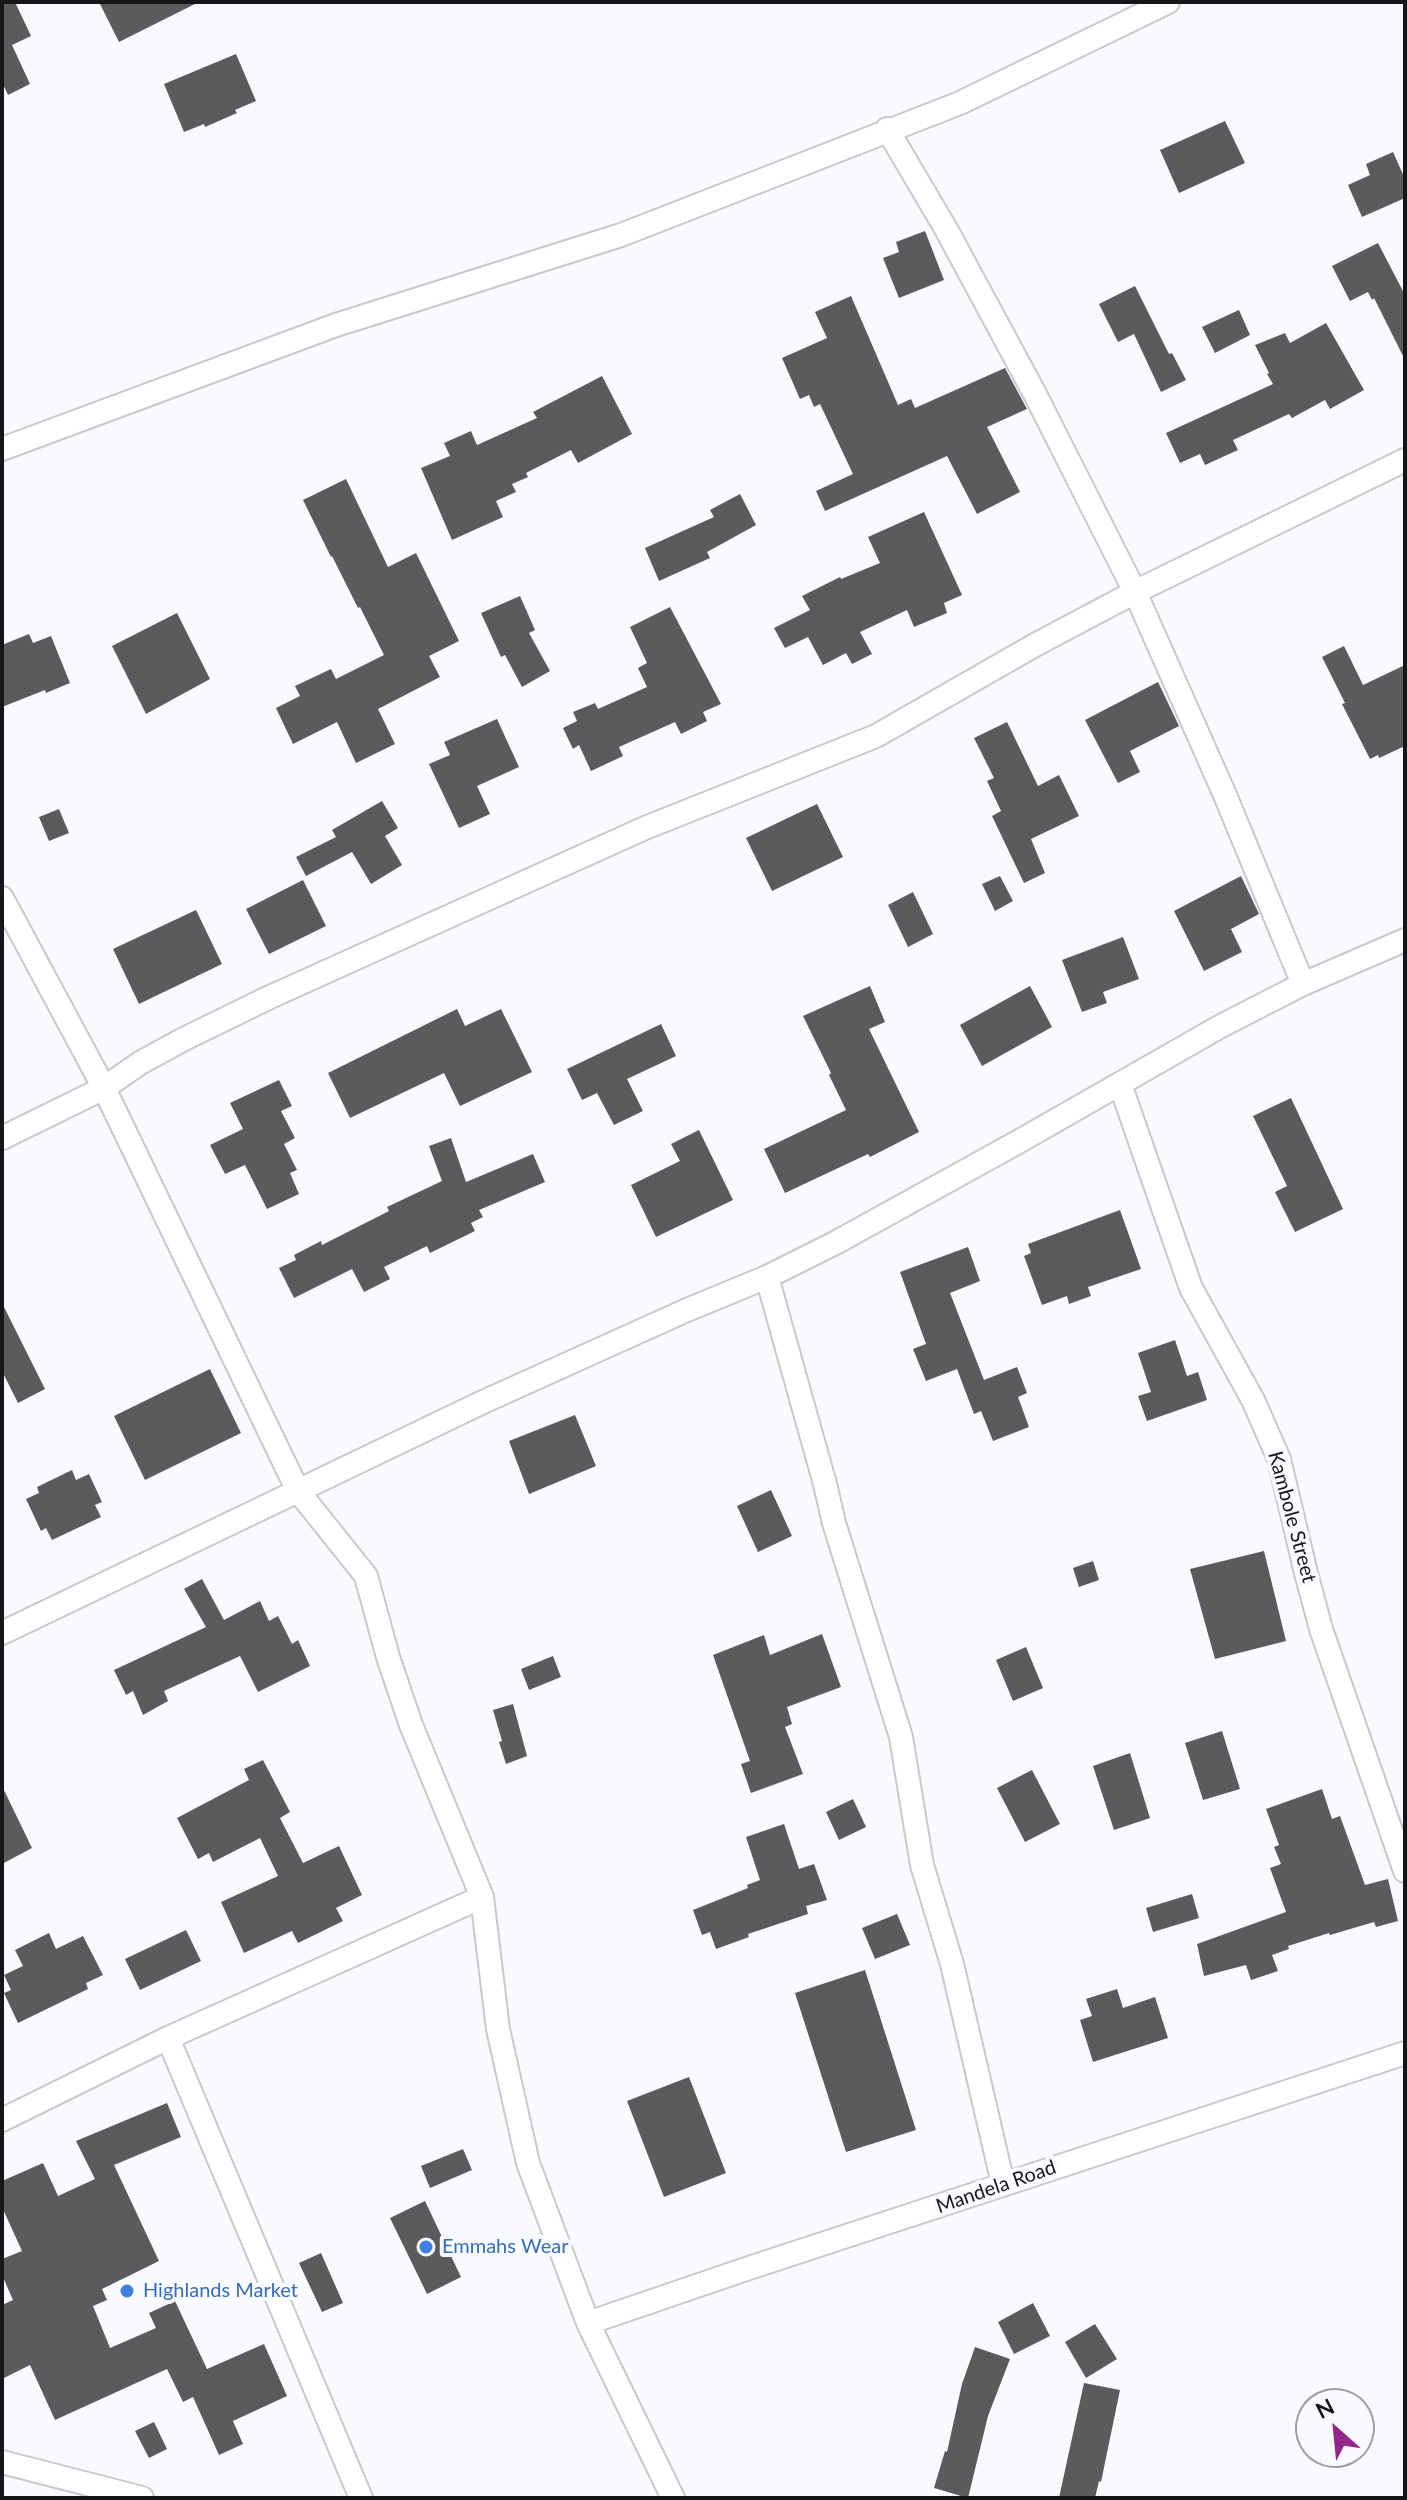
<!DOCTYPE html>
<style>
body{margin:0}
#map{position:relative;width:1407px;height:2500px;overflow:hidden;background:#f8faff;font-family:Lato,sans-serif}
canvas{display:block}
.frame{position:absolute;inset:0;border:4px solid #161618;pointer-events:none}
.north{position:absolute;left:1295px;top:2388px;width:80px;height:80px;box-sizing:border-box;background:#f8faff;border:2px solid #9e9fa3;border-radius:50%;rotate:333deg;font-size:22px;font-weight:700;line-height:32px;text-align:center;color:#161618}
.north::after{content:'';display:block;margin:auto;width:28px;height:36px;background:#93278a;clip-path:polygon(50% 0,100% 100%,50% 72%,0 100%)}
</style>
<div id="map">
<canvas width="1407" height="2500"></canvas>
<div class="frame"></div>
<div class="north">N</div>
</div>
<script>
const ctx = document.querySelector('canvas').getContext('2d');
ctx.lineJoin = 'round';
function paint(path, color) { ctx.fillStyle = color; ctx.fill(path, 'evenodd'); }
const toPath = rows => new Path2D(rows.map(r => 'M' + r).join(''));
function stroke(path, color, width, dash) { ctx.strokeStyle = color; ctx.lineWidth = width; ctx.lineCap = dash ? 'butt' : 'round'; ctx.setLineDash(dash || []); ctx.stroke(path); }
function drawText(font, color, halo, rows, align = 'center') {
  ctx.font = font + ' Lato,sans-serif'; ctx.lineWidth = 8; ctx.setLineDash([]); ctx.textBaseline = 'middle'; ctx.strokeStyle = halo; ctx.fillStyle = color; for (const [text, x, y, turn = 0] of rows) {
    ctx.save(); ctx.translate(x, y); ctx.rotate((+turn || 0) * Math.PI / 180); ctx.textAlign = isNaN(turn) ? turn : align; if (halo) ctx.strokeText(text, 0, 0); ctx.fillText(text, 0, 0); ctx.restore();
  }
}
const building = toPath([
 [2,2,15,2,31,36,12,45,30,84,8,95,2,82],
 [99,2,199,2,119,42],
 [236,54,256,101,235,110,237,113,205,127,204,124,184,132,164,84],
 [1225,121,1245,163,1179,193,1160,150],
 [1393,152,1405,179,1405,198,1362,217,1348,185,1370,175,1366,164],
 [925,231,944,280,899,298,883,258,899,252,896,242],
 [1378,243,1405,295,1405,360,1374,298,1372,300,1368,292,1350,301,1332,266],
 [1135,286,1169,354,1172,353,1186,380,1161,392,1134,334,1118,342,1099,304],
 [851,296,898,405,911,399,915,408,1005,368,1027,409,987,427,1020,492,977,514,947,456,825,511,816,491,853,474,820,404,814,407,809,395,800,399,782,358,827,338,815,312],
 [1239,310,1250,335,1215,353,1202,327],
 [1326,323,1364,390,1330,409,1325,400,1292,418,1289,414,1233,440,1238,450,1205,465,1200,454,1180,463,1166,433,1273,384,1267,374,1269,373,1255,345,1285,333,1290,343],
 [602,376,632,434,578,463,571,450,526,473,528,477,512,484,516,492,496,501,503,517,452,540,421,468,450,456,444,443,471,431,477,445,537,418,533,412],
 [346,479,388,567,416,553,459,641,429,656,440,677,378,709,395,744,356,763,337,722,293,744,276,708,300,696,295,686,331,669,336,679,384,655,360,607,358,608,332,556,331,557,303,500],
 [740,494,756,525,707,552,710,558,659,581,645,548,714,517,710,510],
 [924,512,962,595,944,603,947,613,914,627,907,610,860,632,872,654,852,664,846,653,823,665,808,637,785,648,774,628,810,610,802,596,840,577,841,579,880,563,868,537],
 [520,596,535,630,529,633,550,671,522,687,505,655,501,657,481,613],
 [670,607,721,704,703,712,707,721,681,734,675,722,619,747,623,756,591,771,579,745,573,749,563,728,577,721,573,712,595,703,598,709,647,687,638,668,647,663,630,627],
 [177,613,210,679,146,714,112,646],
 [29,634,33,643,51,636,70,683,46,693,45,690,2,707,2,645],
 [1344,646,1363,685,1405,665,1405,746,1379,758,1378,755,1370,759,1342,704,1345,703,1322,657],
 [1158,682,1179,726,1130,751,1140,772,1118,783,1085,720],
 [497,719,519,767,477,786,490,814,459,828,429,764,450,755,444,742],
 [1007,722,1038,786,1059,775,1079,816,1031,839,1045,873,1024,883,992,816,1001,811,987,781,994,778,974,738],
 [382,801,398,828,385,836,402,865,371,884,352,852,306,876,296,857,336,837,332,830],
 [817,804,843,857,772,891,746,838],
 [59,809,69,833,49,841,39,817],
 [1000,876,1013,901,995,911,982,884],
 [1241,876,1259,914,1231,929,1242,952,1204,971,1174,911],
 [303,880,326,926,269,954,246,909],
 [913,892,933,934,908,947,888,905],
 [196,910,222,964,139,1004,113,949],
 [1123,937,1139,979,1103,992,1107,1003,1082,1012,1062,960],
 [870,986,885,1022,869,1029,919,1132,870,1157,868,1154,785,1193,764,1149,846,1110,829,1075,831,1073,803,1016],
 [1030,986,1052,1027,982,1066,960,1025],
 [457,1009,465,1026,501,1009,532,1072,460,1106,444,1073,350,1118,328,1073],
 [661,1024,676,1056,627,1079,643,1111,614,1125,597,1093,582,1100,567,1069],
 [279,1080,292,1106,281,1111,295,1138,284,1144,297,1170,290,1173,299,1194,267,1209,245,1165,225,1174,210,1145,243,1129,230,1103],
 [1291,1098,1343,1209,1295,1232,1275,1192,1287,1186,1253,1116],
 [699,1130,733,1200,656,1237,631,1185,680,1161,671,1144],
 [451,1138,466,1182,533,1154,545,1182,479,1210,483,1217,471,1223,475,1231,430,1253,427,1246,384,1267,390,1279,364,1292,352,1269,294,1298,279,1268,296,1260,294,1255,321,1241,322,1245,389,1211,387,1207,442,1181,429,1146],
 [1120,1210,1141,1269,1088,1287,1091,1296,1069,1304,1067,1296,1042,1305,1024,1256,1031,1253,1028,1244],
 [968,1247,980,1281,950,1293,984,1380,1017,1367,1027,1393,1018,1397,1029,1427,993,1441,981,1411,974,1414,957,1369,926,1381,913,1349,926,1344,900,1272],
 [2,1303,45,1389,18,1403,2,1371],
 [1175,1340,1187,1376,1198,1372,1207,1400,1147,1421,1138,1396,1151,1392,1138,1353],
 [210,1369,241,1433,145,1480,114,1416],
 [575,1415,596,1466,529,1494,509,1441],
 [72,1470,76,1480,89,1474,102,1502,95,1505,101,1517,52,1540,46,1528,41,1531,26,1499,39,1493,37,1487],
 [771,1490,792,1536,758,1552,737,1506],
 [1264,1551,1286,1641,1215,1659,1190,1569],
 [1093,1561,1099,1580,1079,1587,1073,1568],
 [202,1579,224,1620,260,1601,269,1621,278,1616,292,1644,298,1640,310,1666,258,1692,240,1656,164,1691,168,1701,143,1715,133,1691,126,1695,114,1670,206,1627,184,1589],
 [822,1634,841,1687,787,1707,792,1724,785,1727,803,1774,751,1793,741,1764,750,1761,713,1655,764,1635,770,1655],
 [1026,1647,1043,1688,1013,1701,996,1660],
 [553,1656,561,1677,529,1690,521,1669],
 [513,1704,527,1756,506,1764,499,1742,502,1741,493,1710],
 [1222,1731,1240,1789,1203,1800,1185,1743],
 [1130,1753,1150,1818,1114,1830,1093,1766],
 [263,1760,290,1812,280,1818,303,1863,339,1846,362,1895,336,1908,343,1921,298,1943,292,1931,244,1953,221,1902,278,1876,260,1838,213,1862,209,1853,198,1859,177,1818,249,1780,244,1769],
 [1032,1770,1060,1824,1025,1842,997,1788],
 [2,1786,32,1848,2,1864],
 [1322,1789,1332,1819,1340,1816,1365,1885,1388,1879,1398,1921,1376,1927,1374,1922,1330,1935,1329,1933,1288,1946,1289,1949,1272,1955,1278,1971,1251,1980,1246,1965,1204,1976,1197,1944,1286,1912,1270,1868,1281,1864,1274,1847,1279,1845,1266,1809],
 [853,1799,866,1827,839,1840,826,1812],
 [784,1824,799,1869,814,1864,827,1900,806,1906,808,1914,748,1934,749,1937,716,1949,710,1932,702,1935,693,1910,748,1888,747,1885,760,1880,746,1837],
 [1192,1894,1199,1918,1153,1932,1146,1908],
 [897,1914,910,1945,875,1959,862,1928],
 [186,1930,201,1961,140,1990,125,1959],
 [49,1933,56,1949,83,1936,103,1975,86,1983,88,1989,18,2023,4,1993,11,1990,4,1975,23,1966,15,1950],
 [865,1970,916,2130,846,2152,795,1993],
 [1117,1989,1123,2008,1155,1997,1168,2038,1093,2062,1080,2020,1092,2016,1086,1999],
 [689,2077,726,2173,664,2197,627,2101],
 [167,2103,181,2137,114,2165,159,2261,102,2289,107,2300,93,2306,110,2348,156,2328,149,2313,175,2301,207,2369,264,2344,287,2396,233,2421,243,2444,219,2455,193,2397,183,2402,167,2369,55,2420,30,2365,2,2379,2,2305,13,2300,2,2275,2,2259,22,2251,2,2207,2,2181,43,2163,58,2196,95,2179,76,2141],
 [463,2149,472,2170,430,2188,421,2166],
 [425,2201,461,2277,427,2294,390,2218],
 [321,2253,343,2303,322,2312,299,2263],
 [1033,2303,1050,2336,1014,2354,998,2322],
 [1095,2324,1117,2359,1086,2378,1065,2342],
 [975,2347,1010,2359,988,2416,968,2498,934,2488,945,2451,947,2452,962,2384],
 [1084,2383,1120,2390,1101,2482,1099,2481,1095,2498,1059,2498],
 [154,2422,167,2449,149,2458,135,2431]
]);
const street = toPath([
 [887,129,946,229,1035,394,1135,592,1225,795,1303,984],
 [2,449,336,325,621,235,960,103,1168,2],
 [2,898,104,1088,298,1491,366,1576,388,1657,411,1725,482,1897,498,2029,528,2163,588,2323,673,2498],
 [1120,1084,1191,1288,1253,1400,1279,1459,1306,1573,1321,1629,1405,1871],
 [2,1138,104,1088,140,1063,184,1039,270,997,645,828,876,736,1035,645,1135,592,1405,460],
 [767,1277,825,1484,834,1523,901,1737,922,1865,952,1964,1003,2184],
 [2,1633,483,1402,687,1310,767,1277,837,1242,1018,1142,1221,1026,1303,984,1405,940],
 [168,2038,361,2498],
 [2,2120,168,2038,482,1897],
 [588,2323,752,2267,1405,2053],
 [2,2462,142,2498]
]);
const markers = [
 [426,2247,8,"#3f7fe0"],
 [127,2291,8,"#3f7fe0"]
];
const streetNames = [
 ["Kambole Street",1292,1517,75],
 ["Mandela Road",996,2187,-19]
];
const shopNames = [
 ["Emmahs Wear",442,2247],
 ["Highlands Market",143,2291]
];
paint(building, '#5d5a5e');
stroke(street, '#c7c9cd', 26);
stroke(street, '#fff', 22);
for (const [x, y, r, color] of markers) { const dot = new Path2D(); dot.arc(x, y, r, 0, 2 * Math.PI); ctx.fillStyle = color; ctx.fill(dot); stroke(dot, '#f8faff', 3); }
drawText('20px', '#161618', '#f8faff', streetNames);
drawText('20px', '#366cbe', '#f8faff', shopNames, 'left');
</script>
